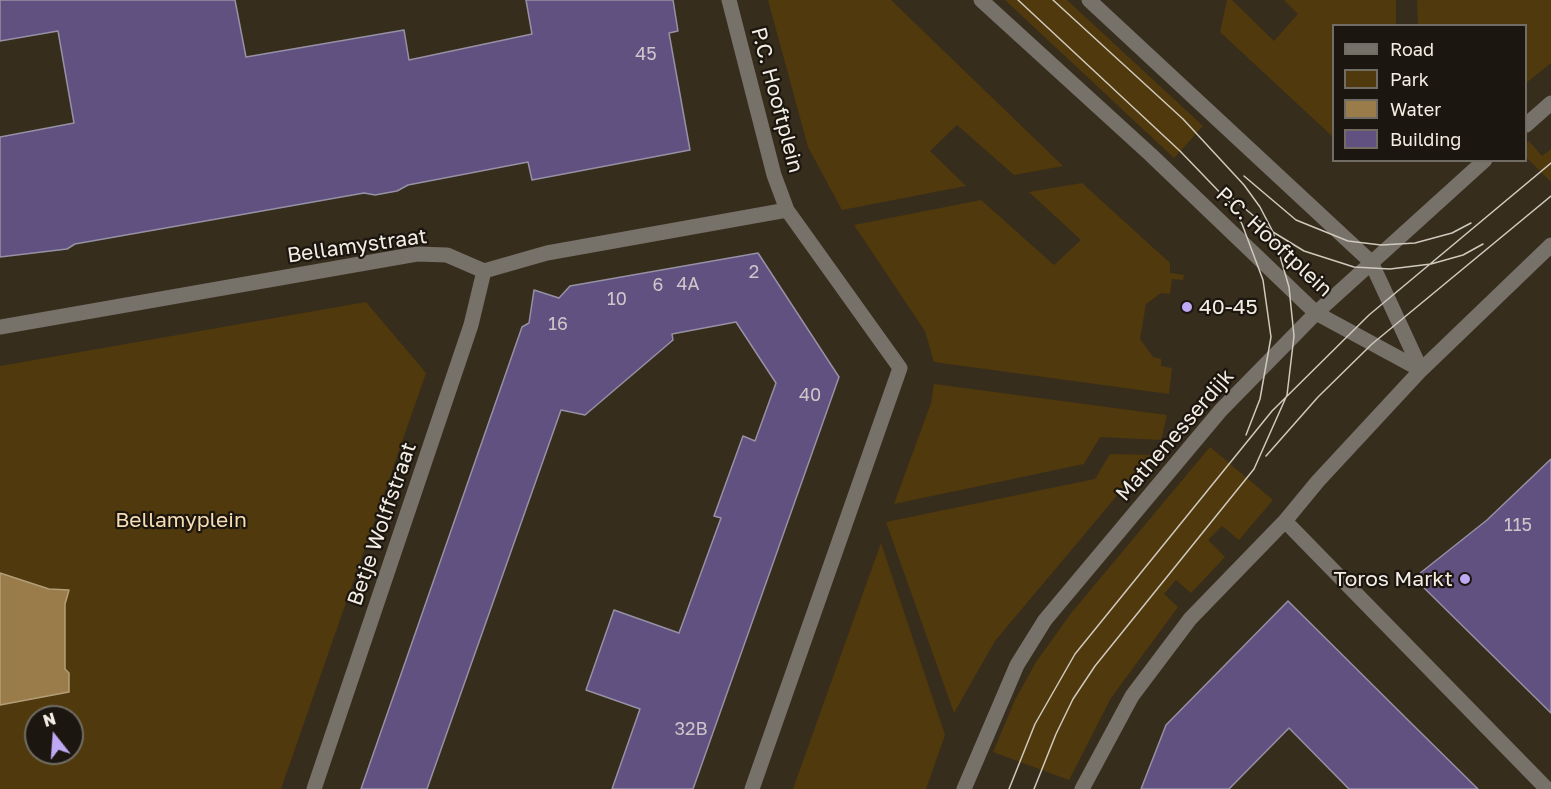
<!DOCTYPE html>
<style>
body{margin:0}
#map{position:relative;width:1551px;height:789px;overflow:hidden;background:#372d1d;font-family:"Golos Text",sans-serif}
canvas{display:block}
.legend{position:absolute;left:1332px;top:24px;width:195px;height:138px;box-sizing:border-box;background:#1b160f;border:2px solid #716c64;margin:0;padding:8px 10px;list-style:none;font-size:18px;color:#f3ede3}
.legend li{display:flex;align-items:center;gap:12px;height:30px}
.legend b{width:30px;border:2px solid #716c64}
.north{position:absolute;left:24px;top:705px;width:60px;height:60px;box-sizing:border-box;background:#1b160f;border:2px solid #716c64;border-radius:50%;rotate:343deg;font-size:16px;font-weight:700;line-height:24px;text-align:center;color:#f3ede3}
.north::after{content:'';display:block;margin:auto;width:21px;height:27px;background:#bfa8f4;clip-path:polygon(50% 0,100% 100%,50% 72%,0 100%)}
</style>
<div id="map">
<canvas width="1551" height="789"></canvas>
<ul class="legend">
<li><b style="height:8px;background:#767169"></b>Road</li>
<li><b style="height:16px;background:#50390c"></b>Park</li>
<li><b style="height:16px;background:#997c4a"></b>Water</li>
<li><b style="height:16px;background:#605180"></b>Building</li>
</ul>
<div class="north">N</div>
</div>
<script>
const ctx = document.querySelector('canvas').getContext('2d');
ctx.lineJoin = 'round';
function paint(path, color) { ctx.fillStyle = color; ctx.fill(path, 'evenodd'); }
const toPath = rows => new Path2D(rows.map(r => 'M' + r).join(''));
function stroke(path, color, width, dash) { ctx.strokeStyle = color; ctx.lineWidth = width; ctx.lineCap = dash ? 'butt' : 'round'; ctx.setLineDash(dash || []); ctx.stroke(path); }
function drawText(font, color, halo, rows, align = 'center') {
  ctx.font = font + ' "Golos Text",sans-serif'; ctx.lineWidth = 4.5; ctx.setLineDash([]); ctx.textBaseline = 'middle'; ctx.strokeStyle = halo; ctx.fillStyle = color; for (const [text, x, y, turn = 0] of rows) {
    ctx.save(); ctx.translate(x, y); ctx.rotate((+turn || 0) * Math.PI / 180); ctx.textAlign = isNaN(turn) ? turn : align; if (halo) ctx.strokeText(text, 0, 0); ctx.fillText(text, 0, 0); ctx.restore();
  }
}
const green = toPath([
 [768,0,891,0,1063,166,1014,175,957,125,930,151,966,186,842,210,808,147],
 [1005,0,1067,0,1203,126,1174,158],
 [1227,0,1232,0,1274,41,1298,14,1284,0,1396,0,1396,25,1334,26,1333,137,1220,32],
 [1417,0,1551,0,1551,63,1526,83,1526,26,1418,25],
 [1529,141,1542,156,1551,149,1551,182,1526,157,1526,144],
 [1082,183,1170,263,1170,273,1184,275,1183,280,1172,279,1170,294,1161,293,1146,304,1140,339,1153,357,1161,359,1161,366,1172,368,1169,394,934,362,925,331,854,225,981,200,1054,265,1081,240,1029,192],
 [366,302,426,373,281,789,0,789,0,366],
 [36,717,72,717,72,753,36,753],
 [934,384,1167,415,1161,440,1100,437,1084,464,894,504,931,403],
 [1210,447,1273,500,1239,540,1222,526,1208,540,1225,557,1191,593,1176,580,1164,594,1178,607,1111,698,1069,780,993,752,1015,700,1036,662,1072,612],
 [1110,454,1151,455,995,641,954,713,886,522,1095,479],
 [881,543,945,735,926,789,793,789]
]);
const water = toPath([
 [0,573,49,589,69,590,65,604,65,669,69,673,69,692,0,705,0,573]
]);
const building = toPath([
 [0,0,235,0,246,57,404,30,409,60,532,34,526,0,673,0,678,31,669,33,690,150,532,180,528,162,408,185,397,191,375,195,364,193,75,244,67,249,0,257,0,137,74,123,58,31,0,41,0,0],
 [758,253,839,377,693,789,612,789,640,709,586,690,614,610,679,633,721,518,714,516,743,436,755,441,776,383,736,322,672,334,673,340,585,415,561,410,427,789,361,789,522,327,529,323,534,290,559,298,570,286,758,253],
 [1551,459,1551,713,1414,578,1487,520,1551,459],
 [1288,601,1413,725,1478,789,1349,789,1289,728,1229,789,1141,789,1166,725,1288,601]
]);
const minor = toPath([
 [729,0,774,175,787,210,900,368,752,789],
 [981,0,1151,155,1316,313,1421,370],
 [1089,0,1371,262,1421,370],
 [1526,125,1551,103],
 [0,327,417,254,447,255,484,271,547,253,787,210],
 [1285,521,1547,789],
 [314,789,471,325,484,271],
 [964,789,1017,665,1045,620,1221,410,1316,313,1485,160],
 [1082,789,1132,696,1190,619,1285,521,1318,481,1421,370,1551,245]
]);
const tram = toPath([
 [1018,0,1180,151,1230,203,1242,224,1263,280,1271,337,1260,399,1246,435],
 [1244,176,1296,220,1348,241,1381,245,1415,243,1452,233,1471,223],
 [1231,197,1273,232,1304,251,1354,267,1390,269,1431,264,1463,255,1483,244],
 [1266,456,1318,397,1372,344,1551,196],
 [1009,789,1035,724,1075,654,1272,411,1369,315,1551,163],
 [1034,789,1056,734,1073,699,1095,666,1254,469,1287,395,1294,336,1289,287,1273,232,1260,207,1244,185,1183,119,1053,0]
]);
const markers = [
 [1187,307,6,"#bfa8f4"],
 [1465,579,6,"#bfa8f4"]
];
const numberNames = [
 ["45",646,54],
 ["2",754,272],
 ["4A",688,284],
 ["6",658,285],
 ["10",617,299],
 ["16",558,324],
 ["40",810,395],
 ["115",1518,525],
 ["32B",691,729]
];
const streetNames = [
 ["P.C. Hooftplein",777,100,75],
 ["P.C. Hooftplein",1274,242,43],
 ["Bellamystraat",357,246,-8],
 ["Mathenesserdijk",1175,435,-49],
 ["Betje Wolffstraat",382,524,-71]
];
const poiNames = [
 ["40-45",1199,307],
 ["Toros Markt",1453,579,"right"]
];
const parkNames = [
 ["Bellamyplein",181,520]
];
paint(green, '#50390c');
paint(water, '#997c4a');
stroke(water, '#b49e78', 1.5);
paint(building, '#605180');
stroke(building, '#9691a5', 1.5);
stroke(minor, '#767169', 15);
stroke(tram, '#d0c9be', 1.5);
for (const [x, y, r, color] of markers) { const dot = new Path2D(); dot.arc(x, y, r, 0, 2 * Math.PI); ctx.fillStyle = color; ctx.fill(dot); stroke(dot, '#1b160f', 2); }
drawText('18px', '#cec6ca', null, numberNames);
drawText('21px', '#f3ede3', '#1b160f', streetNames);
drawText('21px', '#f3ede3', '#1b160f', poiNames, 'left');
drawText('21px', '#f8ddb2', '#1b160f', parkNames);
</script>
